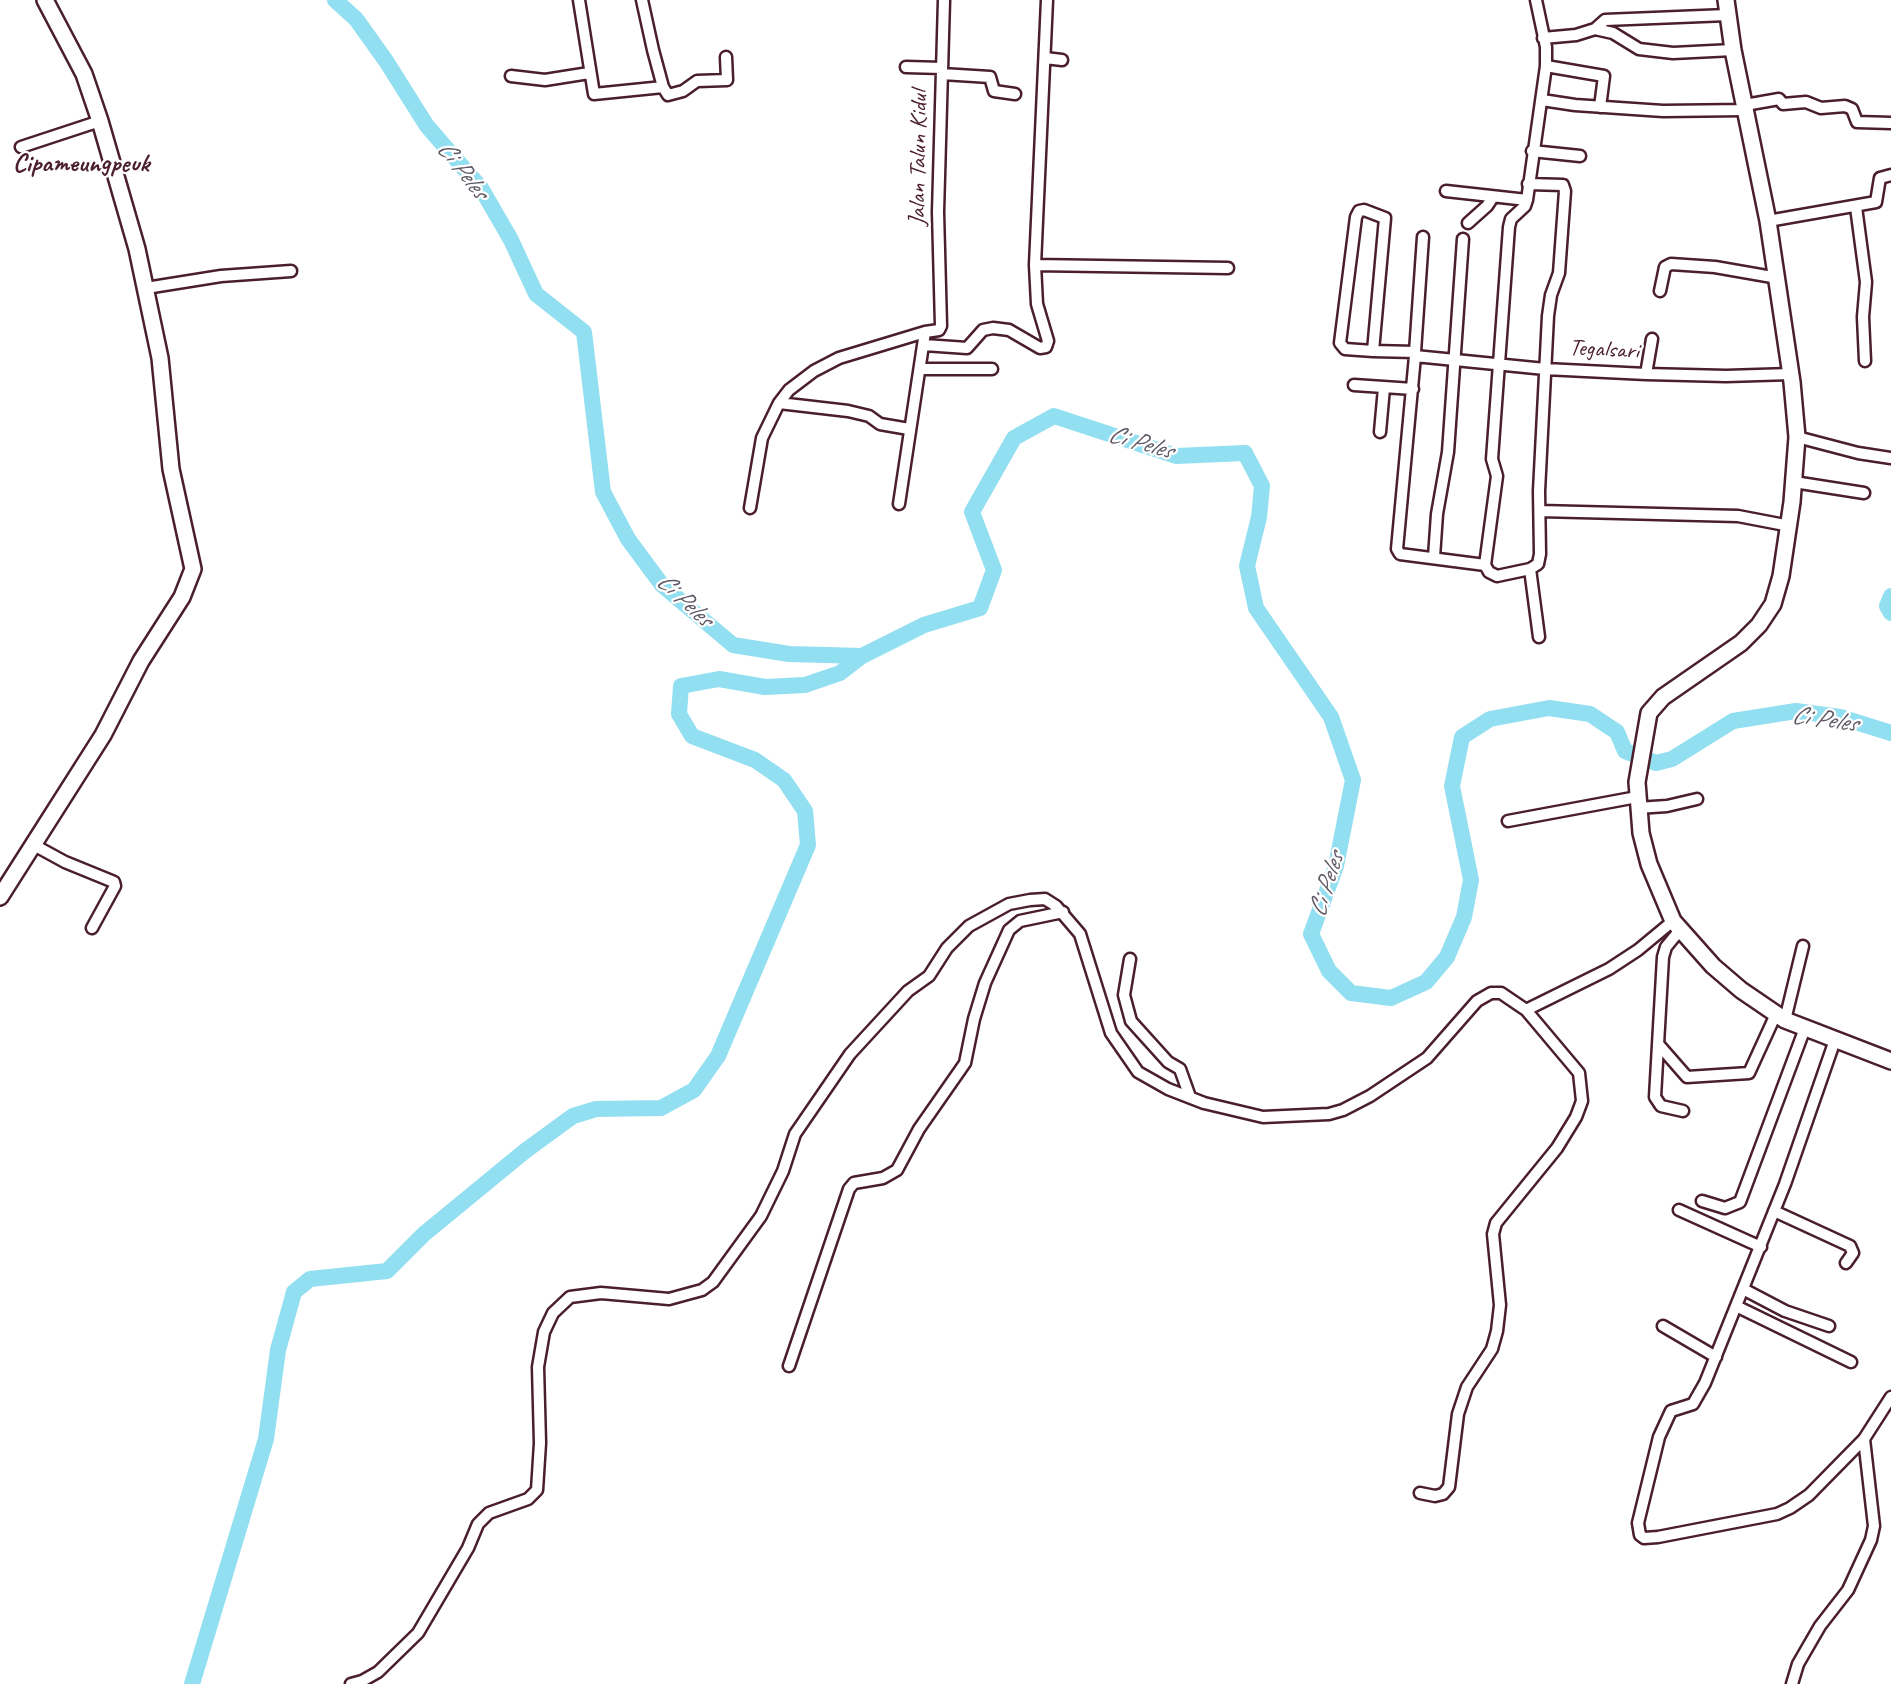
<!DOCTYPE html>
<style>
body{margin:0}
canvas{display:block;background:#fff}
</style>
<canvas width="1891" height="1684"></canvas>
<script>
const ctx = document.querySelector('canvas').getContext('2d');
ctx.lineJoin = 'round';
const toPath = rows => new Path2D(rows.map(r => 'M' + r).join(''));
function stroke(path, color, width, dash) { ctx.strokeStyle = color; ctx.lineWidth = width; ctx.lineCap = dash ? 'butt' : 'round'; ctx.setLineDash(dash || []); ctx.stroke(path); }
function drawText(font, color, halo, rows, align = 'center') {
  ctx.font = font + ' Caveat,sans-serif'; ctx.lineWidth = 4.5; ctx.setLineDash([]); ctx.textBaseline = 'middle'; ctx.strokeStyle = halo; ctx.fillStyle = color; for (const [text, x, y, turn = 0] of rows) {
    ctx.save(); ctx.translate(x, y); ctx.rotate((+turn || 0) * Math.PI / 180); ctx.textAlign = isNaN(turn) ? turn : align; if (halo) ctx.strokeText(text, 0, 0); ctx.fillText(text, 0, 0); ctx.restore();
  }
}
const river = toPath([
 [335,0,356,19,386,61,427,126,481,188,511,240,536,294,584,332,603,492,628,539,662,585,733,645,789,654,862,656,924,625,980,608,994,570,972,512,1014,438,1054,416,1176,456,1245,453,1262,486,1259,517,1247,566,1256,608,1331,717,1353,780,1336,866,1311,934,1329,971,1351,993,1391,998,1426,982,1447,957,1464,917,1471,880,1452,786,1462,737,1490,719,1549,708,1590,714,1617,732,1625,751,1656,763,1672,759,1733,721,1796,711,1840,717,1891,733],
 [1891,596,1887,606,1891,613],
 [192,1684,266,1439,278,1350,294,1292,310,1279,387,1271,424,1234,525,1151,573,1116,596,1109,661,1108,694,1090,718,1056,808,845,805,811,784,780,755,760,692,736,679,714,681,686,719,679,765,687,805,685,840,673,862,656]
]);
const street = toPath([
 [579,0,594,94,663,87],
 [642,0,653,50,663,87,668,95,683,91,697,81,727,80,726,57],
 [1047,0,1035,265,1228,268],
 [1595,29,1605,20,1727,15],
 [1543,38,1576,35,1595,29,1613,33,1639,49,1673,53,1733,50],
 [1045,58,1062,60],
 [1546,66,1604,76,1600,107],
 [906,67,942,68],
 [942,74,990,77,994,91,1015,94],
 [511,76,545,80,589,73],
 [1542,100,1575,105,1663,111,1745,110],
 [1745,105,1779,99,1783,104,1806,102,1821,108,1845,106,1852,109,1857,122,1891,123],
 [21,147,100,121],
 [1532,151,1580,156],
 [1446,191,1527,200],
 [1856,207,1866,282,1863,317,1865,361],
 [1768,221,1876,202,1880,178,1891,175],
 [1468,223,1487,206,1493,197],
 [146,288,221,276,291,271],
 [1660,291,1665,267,1671,264,1715,267,1778,278],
 [924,345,967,348,983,330,993,328,1009,330,1040,348,1046,347,1048,341,1037,304,1035,265],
 [1373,351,1345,349,1340,343,1356,217,1359,211,1364,210,1385,218,1373,351,1415,352,1415,356],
 [1415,352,1423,237],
 [1415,356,1397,549,1400,554,1485,565,1489,572,1497,576,1530,569,1538,564,1540,554,1539,491,1548,316,1551,295,1559,273,1565,191,1563,185,1528,184],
 [1415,356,1545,369,1646,374,1726,376,1791,374],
 [921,369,992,369],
 [1646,374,1652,339],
 [1354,385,1413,389],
 [779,403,848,411,869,416,880,424,909,429],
 [1380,432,1384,388],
 [1797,437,1858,453,1891,458],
 [1794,482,1864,493],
 [899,504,925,332,939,330,941,326,938,212,944,0],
 [750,508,762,438,779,403,789,390,814,371,839,358,925,332],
 [1540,511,1738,516,1790,526],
 [1434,557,1437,514,1448,452,1463,239],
 [1485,565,1497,476,1492,459,1509,227,1511,219,1525,206,1527,200,1546,66,1546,47,1536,0],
 [1530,569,1539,637],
 [1637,808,1667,806,1697,799],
 [1508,821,1637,797],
 [32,844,65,862,114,882,115,886,92,928],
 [1680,930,1666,947,1663,957,1655,1097,1661,1106,1683,1111],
 [1130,959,1124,995,1131,1021,1168,1062,1180,1069,1190,1097],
 [1526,1010,1609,969,1638,950,1673,921],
 [1785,1020,1803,946],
 [1835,1040,1785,1184,1705,1383,1693,1404,1671,1411,1659,1437,1638,1523,1640,1535,1644,1538,1658,1537,1777,1514,1790,1508,1809,1495,1864,1439,1891,1397],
 [1659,1045,1687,1077,1749,1073,1776,1014],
 [1702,1201,1725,1208,1740,1202,1805,1028],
 [1679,1210,1761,1247],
 [1774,1211,1850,1246,1853,1253,1846,1263],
 [1743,1289,1785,1311,1829,1326],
 [1736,1306,1851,1362],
 [1663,1326,1716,1357],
 [789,1366,849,1189,854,1183,883,1178,897,1170,919,1129,965,1063,974,1019,985,983,1009,930,1020,921,1063,912],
 [351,1684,362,1681,378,1672,418,1633,468,1548,478,1524,489,1513,528,1499,537,1490,540,1443,538,1367,544,1332,553,1313,570,1297,601,1293,669,1299,702,1290,713,1282,761,1216,783,1171,795,1134,850,1054,908,991,929,976,947,948,969,926,1009,904,1030,900,1045,899,1056,906,1080,934,1111,1033,1138,1072,1168,1089,1204,1103,1263,1117,1329,1114,1343,1110,1370,1096,1427,1058,1477,1001,1491,993,1501,993,1526,1010,1579,1073,1582,1101,1576,1117,1557,1148,1496,1223,1493,1234,1500,1305,1497,1331,1492,1349,1467,1387,1458,1414,1449,1487,1443,1494,1435,1496,1420,1493],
 [1792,1684,1798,1664,1820,1626,1848,1590,1871,1540,1874,1526,1864,1439]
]);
const secondary = toPath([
 [1726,0,1733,50,1768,221,1792,382,1797,437,1792,502,1781,576,1773,604,1759,625,1741,643,1663,697,1649,713,1637,782,1641,833,1649,864,1673,921,1713,966,1741,990,1785,1020,1891,1061],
 [0,897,103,735,141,661,182,597,193,569,171,469,160,358,137,249,100,121,84,74,45,0]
]);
const streetNames = [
 ["Jalan Talun Kidul",919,158,-89],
 ["Tegalsari",1604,350,3]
];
const waterNames = [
 ["Ci Peles",462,170,52],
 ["Ci Peles",1140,443,16],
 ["Ci Peles",684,600,43],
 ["Ci Peles",1824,720,8],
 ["Ci Peles",1327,885,-72]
];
const quarterNames = [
 ["Cipameungpeuk",81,164]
];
stroke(river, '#91dff0', 16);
stroke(street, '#4a1f2b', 15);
stroke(secondary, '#4a1f2b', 20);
stroke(street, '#fff', 10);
stroke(secondary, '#fff', 15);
drawText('24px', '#4a1f2b', '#fff', streetNames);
drawText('italic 26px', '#5f5966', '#fff', waterNames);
drawText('bold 27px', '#4a1f2b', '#fff', quarterNames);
</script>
